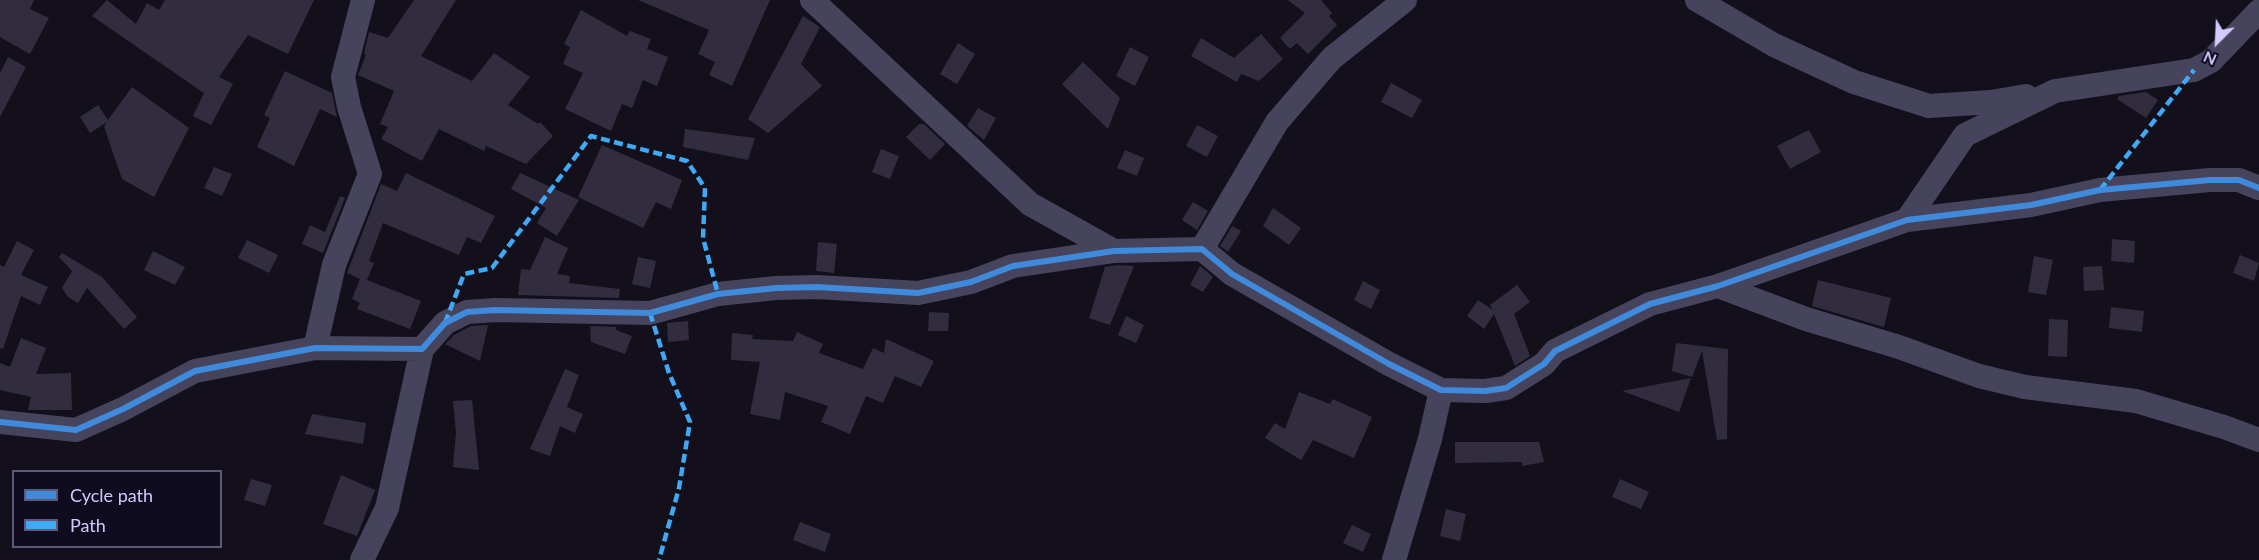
<!DOCTYPE html>
<style>
body{margin:0}
#map{position:relative;width:2259px;height:560px;overflow:hidden;background:#13101c;font-family:Lato,sans-serif}
canvas{display:block}
.legend{position:absolute;left:12px;top:470px;width:210px;height:78px;box-sizing:border-box;background:#100c20;border:2px solid #5e5879;margin:0;padding:8px 10px;list-style:none;font-size:18px;color:#d2caff}
.legend li{display:flex;align-items:center;gap:12px;height:30px}
.legend b{width:30px;border:2px solid #5e5879}
.north{position:absolute;left:2187px;top:12px;width:60px;height:60px;-webkit-text-stroke:4px #100c20;paint-order:stroke;rotate:204deg;font-size:16px;font-weight:700;line-height:24px;text-align:center;color:#d2caff}
.north::after{content:'';display:block;margin:auto;width:21px;height:27px;background:#d2caff;clip-path:polygon(50% 0,100% 100%,50% 72%,0 100%)}
</style>
<div id="map">
<canvas width="2259" height="560"></canvas>
<ul class="legend">
<li><b style="height:8px;background:#408adc"></b>Cycle path</li>
<li><b style="height:8px;background:#3fa9f5"></b>Path</li>
</ul>
<div class="north">N</div>
</div>
<script>
const ctx = document.querySelector('canvas').getContext('2d');
ctx.lineJoin = 'round';
function paint(path, color) { ctx.fillStyle = color; ctx.fill(path, 'evenodd'); }
const toPath = rows => new Path2D(rows.map(r => 'M' + r).join(''));
function stroke(path, color, width, dash) { ctx.strokeStyle = color; ctx.lineWidth = width; ctx.lineCap = dash ? 'butt' : 'round'; ctx.setLineDash(dash || []); ctx.stroke(path); }
const building = toPath([
 [0,0,34,0,30,9,49,18,30,54,0,37],
 [107,0,136,24,147,3,159,10,165,0,314,0,288,54,248,35,219,77,233,84,211,125,193,116,204,93,92,16],
 [414,0,456,0,421,56,472,81,494,53,530,77,508,105,538,124,540,122,553,136,526,164,486,146,484,151,439,129,422,161,381,139,388,127,380,124,394,91,358,75,366,55,364,54,369,32,388,38],
 [638,0,770,0,732,86,709,75,715,62,698,54,709,30],
 [1288,0,1321,0,1332,13,1329,16,1337,25,1308,54,1297,43,1290,49,1280,38,1305,13],
 [581,10,627,36,630,31,651,39,647,49,668,57,657,86,643,80,632,108,622,104,611,131,565,109,583,73,563,64,570,47,564,44],
 [803,16,820,27,801,64,822,86,768,133,748,119],
 [1261,34,1283,59,1259,81,1241,74,1237,82,1191,56,1201,38,1234,58],
 [958,43,975,54,957,84,940,74],
 [1130,47,1149,57,1135,86,1116,76],
 [8,57,26,67,0,117,0,73],
 [1083,62,1120,98,1108,129,1062,84],
 [285,71,332,93,337,117,320,109,294,166,257,147,270,118,264,115],
 [1391,83,1422,100,1412,118,1381,102],
 [132,87,189,128,154,197,122,179,104,127,107,122,90,133,80,117,98,105,108,120],
 [2146,92,2158,100,2146,118,2117,99,2119,96],
 [978,108,996,118,984,140,967,126],
 [919,124,924,124,945,144,930,160,906,137],
 [1197,125,1218,136,1207,157,1186,146],
 [685,129,755,138,748,160,683,147],
 [1809,130,1821,152,1790,169,1777,146],
 [602,145,682,180,671,209,656,202,643,228,578,197],
 [881,149,899,156,890,179,872,172],
 [1125,150,1144,158,1137,176,1117,168],
 [214,167,232,174,222,196,204,188],
 [406,173,495,216,481,243,467,237,459,255,383,223,369,261,374,263,367,280,421,301,410,329,357,309,360,303,352,299,360,279,347,273,381,184,397,191],
 [520,173,579,200,557,236,537,223,546,208,511,189],
 [340,196,345,198,323,253,302,244,310,225,325,232],
 [1193,202,1208,211,1197,230,1182,220],
 [1273,208,1301,228,1289,245,1263,226],
 [1232,226,1241,231,1228,252,1220,246],
 [545,237,568,248,557,274,570,276,569,283,620,289,619,298,518,295,521,269,530,270],
 [2112,239,2135,241,2134,263,2111,261],
 [247,240,278,255,269,273,238,258],
 [17,241,34,250,21,275,48,287,40,305,21,296,3,349,0,348,0,265,4,267],
 [818,242,837,244,834,273,816,271],
 [153,251,185,267,175,285,144,270],
 [62,253,102,277,137,317,124,329,87,288,78,303,68,297,62,288,72,271,59,257],
 [2240,255,2259,263,2254,281,2233,273],
 [2034,256,2053,260,2046,295,2028,292],
 [638,257,656,261,650,288,632,284],
 [1118,265,1134,266,1110,325,1089,318,1105,267],
 [1200,266,1213,277,1203,292,1190,285],
 [2102,266,2104,290,2084,291,2083,267],
 [1818,280,1891,298,1884,327,1812,306],
 [1363,281,1380,290,1371,309,1354,300],
 [1517,285,1530,302,1514,314,1530,356,1515,366,1494,314,1484,329,1467,316,1478,300,1493,310,1490,305],
 [2111,307,2144,311,2142,332,2109,328],
 [929,312,949,313,948,331,928,331],
 [1126,316,1144,325,1136,343,1118,335],
 [2049,319,2068,320,2067,357,2048,356],
 [688,321,689,340,668,342,667,323],
 [488,325,480,361,445,344,454,335,471,326],
 [590,326,616,327,616,330,632,336,625,354,591,342],
 [797,332,823,344,819,353,863,369,873,348,884,353,886,339,934,361,921,387,895,376,883,403,866,396,850,434,821,422,828,406,785,392,780,420,750,414,760,362,731,360,732,333,753,335,752,339,793,341],
 [21,338,46,348,36,374,71,373,72,410,28,410,31,397,0,390,0,363,10,367],
 [1676,343,1728,349,1727,439,1717,440,1702,351,1692,377,1672,371],
 [565,369,579,375,567,407,583,414,575,433,560,426,550,456,530,449],
 [1691,378,1679,412,1622,391],
 [1299,392,1330,404,1333,399,1372,417,1354,458,1313,440,1301,460,1265,438,1275,423,1285,429],
 [472,400,479,470,453,467,456,432,453,401],
 [312,414,366,423,363,444,305,434],
 [1455,442,1539,442,1544,462,1522,466,1522,462,1455,463],
 [341,475,375,490,357,536,323,524],
 [251,479,272,485,265,506,244,500],
 [1620,479,1649,492,1641,509,1612,497],
 [1446,509,1466,514,1460,541,1440,536],
 [800,522,831,534,825,552,793,540],
 [1352,525,1371,534,1363,552,1343,543]
]);
const minor = toPath([
 [812,0,1030,204,1114,251],
 [1697,0,1774,45,1854,82,1929,106,1991,102,2026,96],
 [1907,220,1965,135,2055,91,2194,70,2211,61,2259,11],
 [1202,249,1277,122,1332,58,1405,0],
 [1718,286,1806,319,1899,347,1979,376,2025,387,2136,401,2224,427,2259,440],
 [315,348,334,265,370,174,349,107,343,77,363,0],
 [0,422,76,430,123,409,195,371,315,348,422,349,445,323,467,312,495,310,650,313,718,294,776,288,817,287,918,293,971,282,1013,266,1114,251,1202,249,1232,274,1389,364,1441,390,1485,391,1506,388,1544,364,1555,351,1650,304,1718,286,1907,220,2031,205,2100,190,2210,180,2239,180,2259,188],
 [362,560,387,508,422,349],
 [1394,560,1430,439,1441,390]
]);
const quiet = toPath([
 [2100,190,2194,70],
 [650,313,669,373,690,422,679,488,659,560],
 [445,323,464,274,492,268,591,136,687,161,705,188,703,238,718,294]
]);
const cycleway = toPath([
 [0,422,76,430,123,409,195,371,315,348,422,349,445,323,467,312,495,310,650,313,718,294,776,288,817,287,918,293,971,282,1013,266,1114,251,1202,249,1232,274,1389,364,1441,390,1485,391,1506,388,1544,364,1555,351,1650,304,1718,286,1907,220,2031,205,2100,190,2210,180,2239,180,2259,188]
]);
paint(building, '#312d3e');
stroke(minor, '#46445d', 24);
stroke(quiet, '#3fa9f5', 4.5, [9, 4.5]);
stroke(cycleway, '#408adc', 6);
</script>
